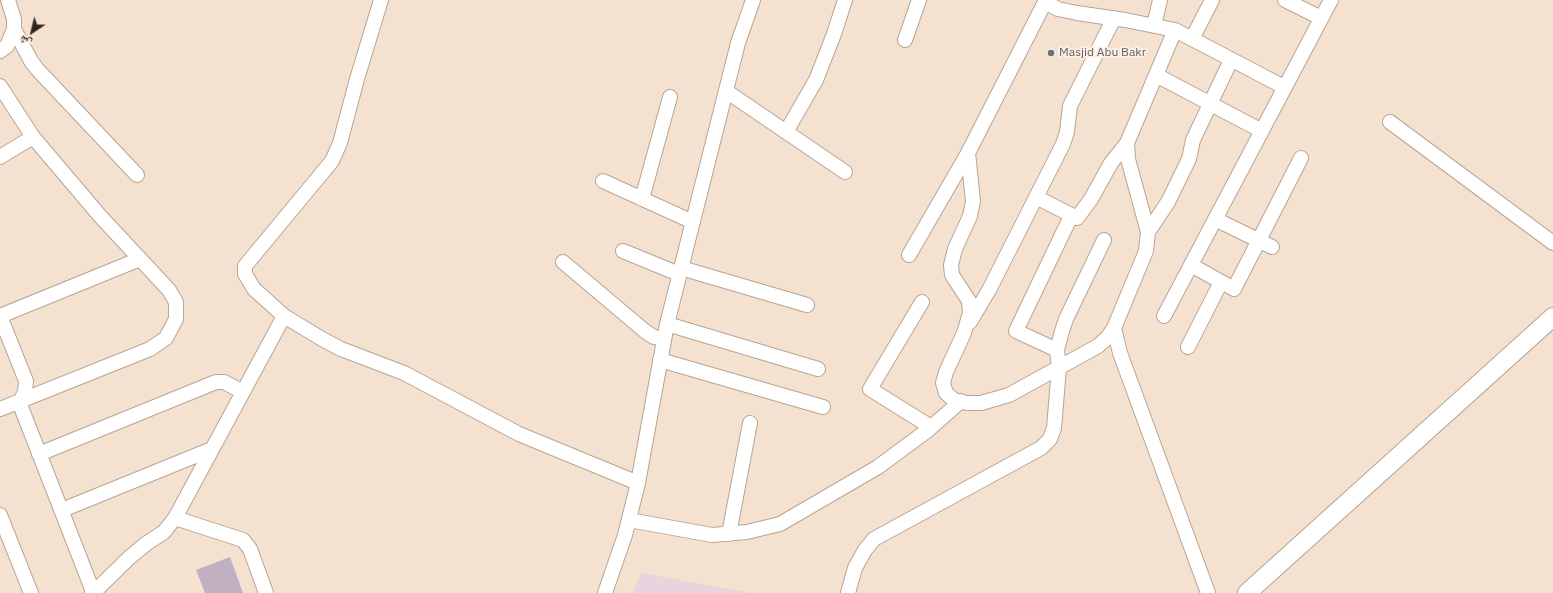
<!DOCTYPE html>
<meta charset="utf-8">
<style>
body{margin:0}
#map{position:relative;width:1553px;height:593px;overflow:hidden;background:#f4e1d0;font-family:"IBM Plex Sans","Noto Naskh Arabic",sans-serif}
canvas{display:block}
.north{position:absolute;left:12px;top:12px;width:40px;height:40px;-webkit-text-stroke:3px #feefe1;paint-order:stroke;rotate:215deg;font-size:11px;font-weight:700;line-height:16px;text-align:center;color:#2d2620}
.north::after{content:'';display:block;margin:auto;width:14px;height:18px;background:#2d2620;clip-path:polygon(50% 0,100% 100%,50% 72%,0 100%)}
</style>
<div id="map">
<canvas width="1553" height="593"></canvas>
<div class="north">ش</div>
</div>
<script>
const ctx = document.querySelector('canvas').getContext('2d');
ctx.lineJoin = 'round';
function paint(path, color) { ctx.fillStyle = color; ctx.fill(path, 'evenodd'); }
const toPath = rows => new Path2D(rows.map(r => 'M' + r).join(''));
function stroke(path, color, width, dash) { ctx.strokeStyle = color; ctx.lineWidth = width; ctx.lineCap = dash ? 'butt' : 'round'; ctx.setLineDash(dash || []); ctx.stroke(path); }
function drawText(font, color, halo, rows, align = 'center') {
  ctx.font = font + ' "IBM Plex Sans",sans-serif'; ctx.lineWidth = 4; ctx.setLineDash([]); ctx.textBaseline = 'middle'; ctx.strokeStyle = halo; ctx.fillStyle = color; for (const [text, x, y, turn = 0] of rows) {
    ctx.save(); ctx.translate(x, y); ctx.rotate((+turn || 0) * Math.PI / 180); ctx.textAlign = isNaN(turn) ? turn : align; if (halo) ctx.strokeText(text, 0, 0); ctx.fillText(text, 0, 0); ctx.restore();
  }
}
const education = toPath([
 [641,573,746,592,746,593,633,593]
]);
const building = toPath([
 [230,557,243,593,205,593,196,570]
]);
const minor = toPath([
 [381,0,357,79,340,143,332,161,245,266,245,274,254,289,284,316,322,339,341,349,404,373,519,434,638,483],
 [1046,0,968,153,973,201,970,216,955,249,951,265,952,275,969,301,970,313,964,333,946,372,943,383,946,393,954,400,967,403,981,403,1009,395,1098,346,1107,338,1114,328,1146,251,1147,241,1148,232,1128,159,1127,143,1175,30],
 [1285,0,1321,18],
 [1045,2,1058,9,1077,13,1125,20,1175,30,1284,87],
 [1154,25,1160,0],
 [14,29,31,61,37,69,137,175],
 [1192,39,1212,0],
 [905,40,919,0],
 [0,51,7,46,14,29,14,19,8,0],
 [1156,75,1262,131],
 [0,86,33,137,100,216,169,290,176,302,176,319,166,338,150,349,0,409],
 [726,91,845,172],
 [1390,122,1553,243],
 [786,132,816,80,834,34,845,0],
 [0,157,33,137],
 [603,181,693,222],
 [1036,197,1077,218,1091,199,1111,163,1127,143],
 [642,199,670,97],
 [1215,219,1272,247],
 [1148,232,1168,202,1189,159,1193,140,1231,60],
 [623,251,679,274],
 [909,255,968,153],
 [563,262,646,332,654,337,664,339],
 [1191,265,1234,289,1301,158],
 [681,268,807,305],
 [922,302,870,389,931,427],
 [0,316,26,381,25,392,21,400,21,407,92,589,92,593],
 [0,316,140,259],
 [1164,316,1331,0],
 [970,322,989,290,1063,144,1067,132,1070,106,1114,18],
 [667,324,818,369],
 [1114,328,1120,353,1208,593],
 [1188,347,1221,282],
 [1057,350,1016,331,1071,216],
 [660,360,823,407],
 [39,454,216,382,224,382,243,392],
 [62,510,212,449],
 [0,515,31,593],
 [175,518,243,540,250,549,266,593],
 [629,520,712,535,747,532,780,524,878,467,928,430,961,401],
 [729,534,750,423],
 [93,593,130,557,147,543,164,532,175,518,284,316],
 [605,593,625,535,638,483,667,324,738,43,753,0],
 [848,593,855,568,865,550,874,539,1041,448,1050,439,1054,428,1059,368,1057,350,1062,331,1066,319,1104,240]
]);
const tertiary = toPath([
 [1247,593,1553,317]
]);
const markers = [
 [1051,53,4,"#6b7280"]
];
const worshipNames = [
 ["Masjid Abu Bakr",1059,53]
];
paint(education, '#ead3df');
paint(building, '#c1b0c2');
stroke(minor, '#b7a595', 16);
stroke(tertiary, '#b7a595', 20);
stroke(minor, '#fff', 14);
stroke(tertiary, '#fff', 18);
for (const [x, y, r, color] of markers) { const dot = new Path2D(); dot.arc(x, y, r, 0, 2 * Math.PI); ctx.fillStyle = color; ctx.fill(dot); stroke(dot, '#feefe1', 1.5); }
drawText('12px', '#5b616d', '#feefe1', worshipNames, 'left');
</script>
